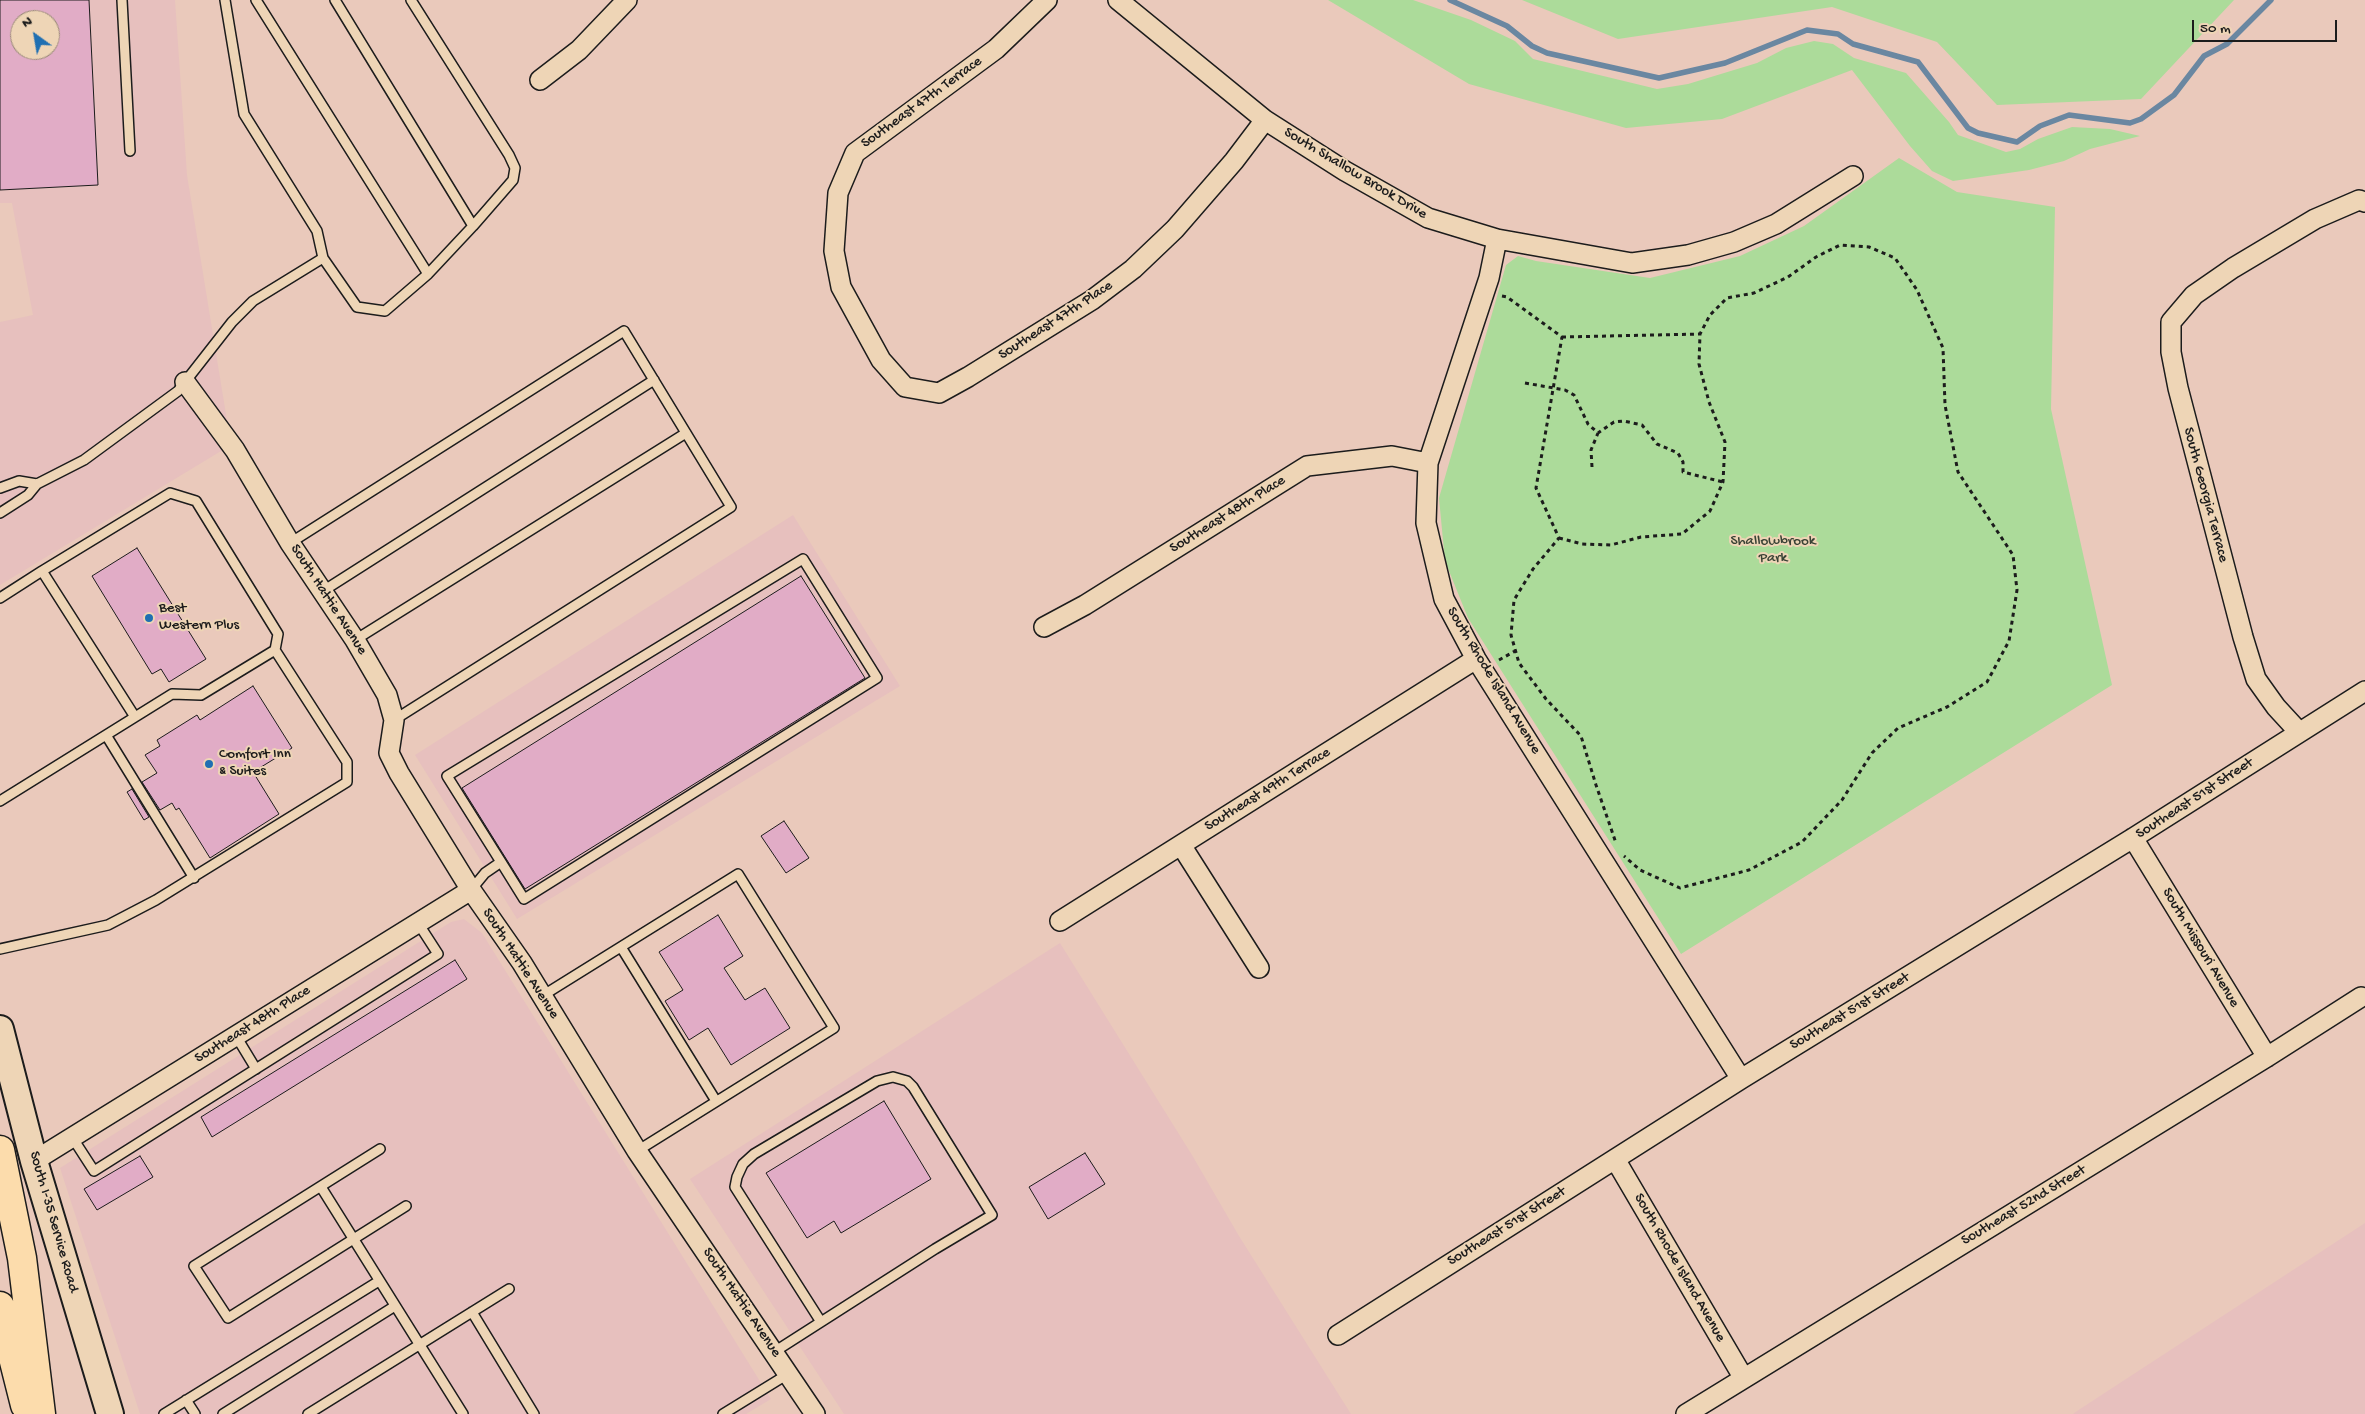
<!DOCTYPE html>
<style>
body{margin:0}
#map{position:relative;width:2365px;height:1414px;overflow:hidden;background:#eac9bb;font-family:"Gochi Hand",sans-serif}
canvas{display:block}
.north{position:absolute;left:10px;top:10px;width:50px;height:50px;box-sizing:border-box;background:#eed5b6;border:1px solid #9a8b78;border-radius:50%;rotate:328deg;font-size:14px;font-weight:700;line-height:20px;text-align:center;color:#1c1c1c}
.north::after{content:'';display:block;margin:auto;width:18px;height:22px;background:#1f6fb2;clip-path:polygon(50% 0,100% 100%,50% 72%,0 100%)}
.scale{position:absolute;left:2192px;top:20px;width:145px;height:22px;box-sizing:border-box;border:2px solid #1c1c1c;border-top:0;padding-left:6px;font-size:15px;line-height:18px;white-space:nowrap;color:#1c1c1c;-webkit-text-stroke:4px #eed5b6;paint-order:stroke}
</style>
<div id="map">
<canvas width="2365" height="1414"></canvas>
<div class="north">N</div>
<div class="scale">50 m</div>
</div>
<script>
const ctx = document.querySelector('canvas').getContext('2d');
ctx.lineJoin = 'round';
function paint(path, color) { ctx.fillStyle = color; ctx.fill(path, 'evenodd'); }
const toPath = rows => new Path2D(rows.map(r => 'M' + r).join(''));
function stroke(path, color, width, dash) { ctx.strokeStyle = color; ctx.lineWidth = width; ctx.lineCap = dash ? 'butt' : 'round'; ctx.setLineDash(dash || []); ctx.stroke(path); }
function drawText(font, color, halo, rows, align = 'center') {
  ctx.font = font + ' "Gochi Hand",sans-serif'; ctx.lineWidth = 4; ctx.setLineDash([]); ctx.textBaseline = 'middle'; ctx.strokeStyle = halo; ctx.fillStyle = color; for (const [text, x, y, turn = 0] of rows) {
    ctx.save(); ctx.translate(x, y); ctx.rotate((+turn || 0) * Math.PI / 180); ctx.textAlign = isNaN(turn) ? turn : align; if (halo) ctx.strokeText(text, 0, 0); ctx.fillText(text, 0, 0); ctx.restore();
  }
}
const built = toPath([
 [0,0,175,0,187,175,231,445,0,585,0,322,33,315,12,203,0,203],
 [20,20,50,20,50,50,20,50],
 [793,515,900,686,517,919,415,755],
 [464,919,482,933,771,1399,746,1414,140,1414,60,1168,451,922],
 [1060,943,1192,1155,1239,1236,1351,1414,844,1414,690,1179],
 [2365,1223,2365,1414,2073,1414,2077,1411]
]);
const green = toPath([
 [1328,0,1413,0,1471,20,1515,41,1533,59,1657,89,1688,84,1757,63,1786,48,1814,41,1833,44,1854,58,1906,73,1949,122,1958,135,2006,152,2020,149,2038,139,2072,127,2110,129,2140,136,2090,149,2064,161,2029,170,1953,181,1932,171,1910,146,1852,70,1722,119,1626,128,1469,84],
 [1522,0,2234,0,2141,99,1997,105,1937,42,1832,7,1618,39],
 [1899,158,1957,192,2055,207,2051,409,2112,685,1681,954,1468,618,1445,561,1439,498,1506,265,1518,256,1536,261,1650,278,1740,256,1804,226]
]);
const stream = toPath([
 [1450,0,1507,26,1532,46,1547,53,1659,78,1725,63,1807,30,1838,34,1853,44,1918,62,1968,128,1978,133,2017,142,2040,126,2069,115,2130,123,2141,119,2174,95,2204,56,2227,44,2271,0]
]);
const building = toPath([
 [0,0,89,0,98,185,0,190,0,0],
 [20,20,50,20,50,50,20,50,20,20],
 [137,548,206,659,169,682,161,669,152,674,92,576,137,548],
 [801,576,865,678,525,889,462,788,801,576],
 [253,686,292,748,253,772,279,814,210,858,179,808,176,810,172,803,160,810,142,782,157,773,145,755,160,746,157,740,197,715,200,720,253,686],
 [132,789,149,817,144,820,127,792,132,789],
 [784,821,809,858,786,873,761,836,784,821],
 [718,915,743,956,724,968,745,1000,765,988,790,1028,731,1065,708,1028,689,1040,665,1001,683,990,659,952,718,915],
 [455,960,467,979,212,1137,201,1117,455,960],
 [884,1101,931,1179,841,1233,834,1221,807,1238,766,1173,884,1101],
 [1085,1153,1105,1184,1048,1219,1029,1187,1085,1153],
 [140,1156,153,1177,97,1210,84,1189,140,1156]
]);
const path = toPath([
 [1502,296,1507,297,1562,337,1536,488,1559,538,1533,569,1514,600,1511,635,1519,663,1546,699,1581,736,1596,785,1616,843],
 [1562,337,1700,334],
 [1525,383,1565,390,1574,395,1588,424,1598,433,1614,422,1624,421,1642,425,1657,444,1678,453,1683,462,1683,472,1723,482],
 [1592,467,1591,450,1598,433],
 [1559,538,1582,544,1611,545,1641,537,1682,534,1710,511,1723,482,1725,442,1709,402,1699,364,1700,334,1710,315,1727,298,1754,293,1788,277,1816,257,1840,245,1869,247,1895,258,1917,290,1943,348,1945,405,1958,472,2013,555,2017,590,2009,641,1987,682,1947,707,1898,728,1872,753,1842,800,1802,842,1749,870,1680,888,1640,870,1624,856],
 [1499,660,1515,651]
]);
const lane = toPath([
 [122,0,130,151],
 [225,0,244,114,317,231,323,258,357,307,385,311,428,274,473,226,513,180,515,168,509,155,411,0],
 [256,0,428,274],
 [335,0,473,226],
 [37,484,84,460,178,391,232,322,253,301,323,258],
 [0,488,19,481,37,484,28,495,0,513],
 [290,543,624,331,731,507,394,720],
 [42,571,170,493,196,501,278,634,275,650],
 [323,591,654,380],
 [0,598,42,571,135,717],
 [355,640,686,433],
 [106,735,194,878],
 [0,801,172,694,201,695,275,650,347,762,347,782,156,900,108,925,0,949],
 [471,890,485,873,501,862,524,899,877,678,803,559,447,776,501,862],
 [621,947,716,1101],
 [542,996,738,874,834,1028,637,1151],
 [236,1036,256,1069],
 [72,1137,94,1171,438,954,418,923],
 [380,1149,194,1266,228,1318,406,1206],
 [321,1187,463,1414],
 [472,1312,534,1414],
 [774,1352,935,1249,992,1215,913,1087,907,1081,893,1077,877,1081,754,1154,743,1164,737,1177,735,1187,821,1322],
 [186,1400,195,1414],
 [164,1414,379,1281],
 [223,1414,395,1306],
 [308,1414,509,1289],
 [723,1414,788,1374]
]);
const street = toPath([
 [1047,0,996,49,855,153,838,193,834,251,841,287,881,360,905,387,939,393,968,377,1092,300,1133,269,1175,229,1234,161,1265,120],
 [1118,0,1265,120,1345,171,1428,218,1497,239,1632,263,1688,255,1734,242,1776,224,1853,176],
 [540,80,579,50,627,0],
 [1497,239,1489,278,1428,463,1426,523,1444,599,1476,659,1741,1079],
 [185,382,235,450,290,543,355,640,387,695,394,720,389,753,399,773,471,890,522,963,637,1151,815,1414],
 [1044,627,1085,605,1307,466,1392,456,1428,463],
 [2299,732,2276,707,2256,679,2243,637,2178,388,2171,352,2171,322,2194,295,2233,268,2315,219,2359,200,2365,202],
 [2133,838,2267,1057],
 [1181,845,1259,968],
 [1060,921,1476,659],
 [1615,1159,1743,1377],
 [34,1161,471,890],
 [1338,1335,1741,1079,2133,838,2365,691],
 [1686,1414,2267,1057,2361,997]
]);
const secondary = toPath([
 [0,1029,34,1161,110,1414]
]);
const highway = toPath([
 [0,1150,22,1258,41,1414],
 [0,1306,25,1405]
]);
const markers = [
 [149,618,5,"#1f6fb2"],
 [209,764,5,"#1f6fb2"]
];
const streetNames = [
 ["Southeast 47th Terrace",922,103,-36],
 ["South Shallow Brook Drive",1355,174,31],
 ["Southeast 47th Place",1056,321,-33],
 ["South Georgia Terrace",2205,495,75],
 ["Southeast 48th Place",1228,515,-32],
 ["South Hattie Avenue",328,600,57],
 ["South Rhode Island Avenue",1493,681,59],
 ["Southeast 49th Terrace",1268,790,-32],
 ["Southeast 51st Street",2195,799,-33],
 ["South Missouri Avenue",2200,948,59],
 ["South Hattie Avenue",520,964,57],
 ["Southeast 51st Street",1850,1012,-31],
 ["Southeast 48th Place",253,1025,-32],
 ["Southeast 52nd Street",2024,1206,-31],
 ["South I-35 Service Road",53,1222,74],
 ["Southeast 51st Street",1507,1227,-32],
 ["South Rhode Island Avenue",1679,1268,60],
 ["South Hattie Avenue",741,1303,56]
];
const parkNames = [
 ["Shallowbrook",1773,542],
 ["Park",1773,559]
];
const poiNames = [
 ["Best",159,609],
 ["Western Plus",159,626],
 ["Comfort Inn",219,755],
 ["& Suites",219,772]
];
paint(built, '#e7c0be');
paint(green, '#acdb9a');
stroke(stream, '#6a87a1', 5.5);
paint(building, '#e1acc6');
stroke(building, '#1c1c1c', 1);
stroke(lane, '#1c1c1c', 12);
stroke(street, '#1c1c1c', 22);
stroke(secondary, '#1c1c1c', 30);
stroke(highway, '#1c1c1c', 31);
stroke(path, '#1c1c1c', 3, [4, 4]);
stroke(lane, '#eed5b6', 9);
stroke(street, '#eed5b6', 19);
stroke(secondary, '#eed5b6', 26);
stroke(highway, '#fcdcac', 28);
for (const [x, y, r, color] of markers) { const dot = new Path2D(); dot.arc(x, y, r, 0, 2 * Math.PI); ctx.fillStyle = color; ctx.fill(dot); stroke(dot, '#eed5b6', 2); }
drawText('15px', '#1c1c1c', '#eed5b6', streetNames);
drawText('15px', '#394235', '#eed5b6', parkNames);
drawText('15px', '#1c1c1c', '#eed5b6', poiNames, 'left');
</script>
